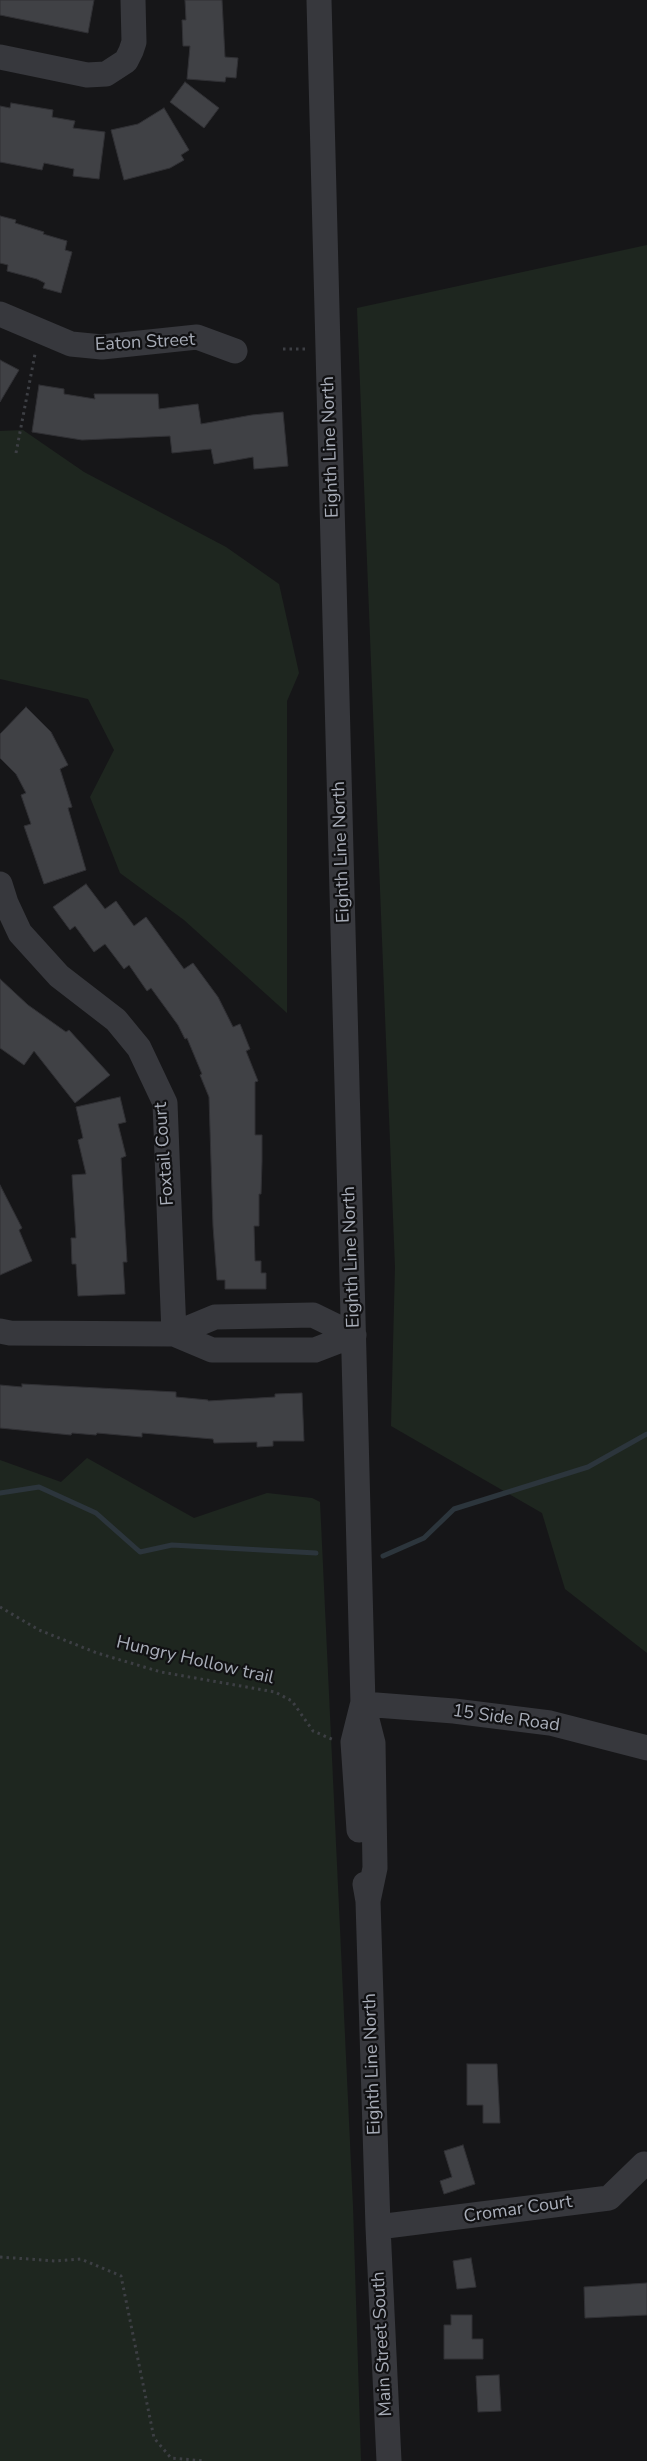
<!DOCTYPE html>
<style>
body{margin:0}
canvas{display:block;background:#161618}
</style>
<canvas width="647" height="2461"></canvas>
<script>
const ctx = document.querySelector('canvas').getContext('2d');
ctx.lineJoin = 'round';
function paint(path, color) { ctx.fillStyle = color; ctx.fill(path, 'evenodd'); }
const toPath = rows => new Path2D(rows.map(r => 'M' + r).join(''));
function stroke(path, color, width, dash) { ctx.strokeStyle = color; ctx.lineWidth = width; ctx.lineCap = dash ? 'butt' : 'round'; ctx.setLineDash(dash || []); ctx.stroke(path); }
function drawText(font, color, halo, rows, align = 'center') {
  ctx.font = font + ' "Nunito Sans",sans-serif'; ctx.lineWidth = 4.5; ctx.setLineDash([]); ctx.textBaseline = 'middle'; ctx.strokeStyle = halo; ctx.fillStyle = color; for (const [text, x, y, turn = 0] of rows) {
    ctx.save(); ctx.translate(x, y); ctx.rotate((+turn || 0) * Math.PI / 180); ctx.textAlign = isNaN(turn) ? turn : align; if (halo) ctx.strokeText(text, 0, 0); ctx.fillText(text, 0, 0); ctx.restore();
  }
}
const green = toPath([
 [647,245,647,1653,565,1589,542,1513,391,1426,395,1267,357,308],
 [23,430,84,472,226,547,279,584,299,673,287,701,287,1013,184,920,120,873,90,797,114,750,88,699,0,679,0,431],
 [87,1458,194,1518,267,1493,312,1498,320,1502,353,2207,361,2461,0,2461,0,1460,61,1482]
]);
const stream = toPath([
 [0,1493,39,1487,96,1513,140,1552,172,1545,316,1553],
 [383,1556,424,1538,454,1509,588,1467,647,1434]
]);
const building = toPath([
 [0,0,94,0,88,33,0,15,0,0],
 [185,0,222,0,225,57,238,58,236,78,226,77,225,82,187,79,190,46,183,46,182,20,186,20,185,0],
 [185,82,219,108,204,128,170,102,185,82],
 [11,103,53,110,52,117,75,121,73,128,105,132,99,179,73,176,74,169,44,163,42,170,0,162,0,106,10,108,11,103],
 [164,108,189,150,181,155,184,160,170,168,124,180,111,130,138,124,164,108],
 [0,216,16,220,15,223,44,232,43,234,67,241,65,250,72,252,61,293,43,288,45,283,37,279,7,271,8,265,0,263,0,216],
 [0,360,19,370,0,402,0,360],
 [39,385,64,389,64,394,95,399,94,394,158,394,159,409,198,404,201,424,252,415,283,412,288,466,254,469,253,457,214,464,211,449,172,453,170,436,82,440,32,432,39,385],
 [26,707,51,732,68,765,60,769,72,807,68,808,86,870,44,884,24,826,31,824,21,795,26,793,16,774,0,758,0,734,26,707],
 [86,884,105,909,116,901,134,926,146,917,184,969,193,963,218,997,233,1027,240,1024,250,1049,246,1051,258,1081,255,1082,255,1135,262,1135,262,1162,261,1194,259,1194,259,1226,254,1226,255,1261,261,1261,261,1273,266,1273,266,1289,225,1289,225,1280,217,1280,213,1226,209,1097,200,1075,202,1074,187,1038,185,1039,178,1025,151,988,147,991,129,965,124,969,105,944,94,952,75,926,70,930,53,907,86,884],
 [0,979,28,1005,66,1032,69,1030,110,1075,75,1103,34,1051,24,1065,0,1048,0,979],
 [120,1097,126,1122,118,1124,126,1156,121,1158,127,1262,123,1262,125,1294,78,1296,76,1264,72,1264,71,1238,76,1238,72,1175,86,1174,78,1140,83,1138,76,1107,120,1097],
 [0,1185,22,1228,19,1230,32,1261,0,1275,0,1185],
 [22,1384,176,1392,176,1397,208,1400,208,1401,275,1397,275,1394,302,1393,304,1441,273,1441,273,1446,257,1447,257,1442,214,1443,213,1439,178,1436,142,1433,142,1437,97,1433,96,1435,72,1433,71,1435,0,1428,0,1385,22,1387,22,1384],
 [467,2064,497,2064,500,2123,483,2123,483,2105,467,2105,467,2064],
 [463,2145,475,2184,444,2194,440,2181,452,2177,444,2151,463,2145],
 [471,2258,476,2287,457,2289,453,2261,471,2258],
 [647,2283,647,2315,585,2318,584,2287,647,2283],
 [451,2315,472,2315,472,2339,483,2339,483,2359,444,2359,444,2325,451,2325,451,2315],
 [499,2375,501,2411,478,2412,476,2376,499,2375]
]);
const path = toPath([
 [283,349,308,349],
 [16,453,35,354],
 [0,1607,39,1630,97,1653,161,1672,275,1692,292,1701,313,1731,334,1740],
 [0,2257,56,2261,81,2259,121,2276,154,2438,171,2458,205,2461]
]);
const minor = toPath([
 [319,0,363,1704,373,1743,375,1868,368,1901],
 [0,57,87,75,106,74,126,61,131,51,134,42,133,0],
 [0,314,71,344,102,347,197,337,235,351],
 [0,884,6,903,20,933,59,976,116,1020,139,1048,165,1103,174,1334],
 [0,1331,10,1333,174,1334,215,1317,313,1315,354,1335],
 [174,1334,212,1350,315,1350,354,1335],
 [363,1704,454,1711,550,1723,647,1748],
 [359,1830,353,1742,362,1706],
 [365,1884,368,1901,378,2227,389,2461],
 [378,2227,609,2198,644,2164]
]);
const streetNames = [
 ["Eaton Street",145,343,-3],
 ["Eighth Line North",331,447,-92],
 ["Eighth Line North",342,852,-92],
 ["Foxtail Court",165,1154,-94],
 ["Eighth Line North",352,1257,-92],
 ["Hungry Hollow trail",195,1661,13],
 ["15 Side Road",506,1719,8],
 ["Eighth Line North",373,2064,-92],
 ["Cromar Court",518,2210,-8],
 ["Main Street South",383,2344,-93]
];
paint(green, '#1e261f');
stroke(stream, '#2c353c', 5);
paint(building, '#404145');
stroke(building, '#303034', 1);
stroke(path, '#3d3f44', 3, [2.5, 4]);
stroke(minor, '#37383d', 25);
drawText('18px', '#a8adb8', '#111113', streetNames);
</script>
